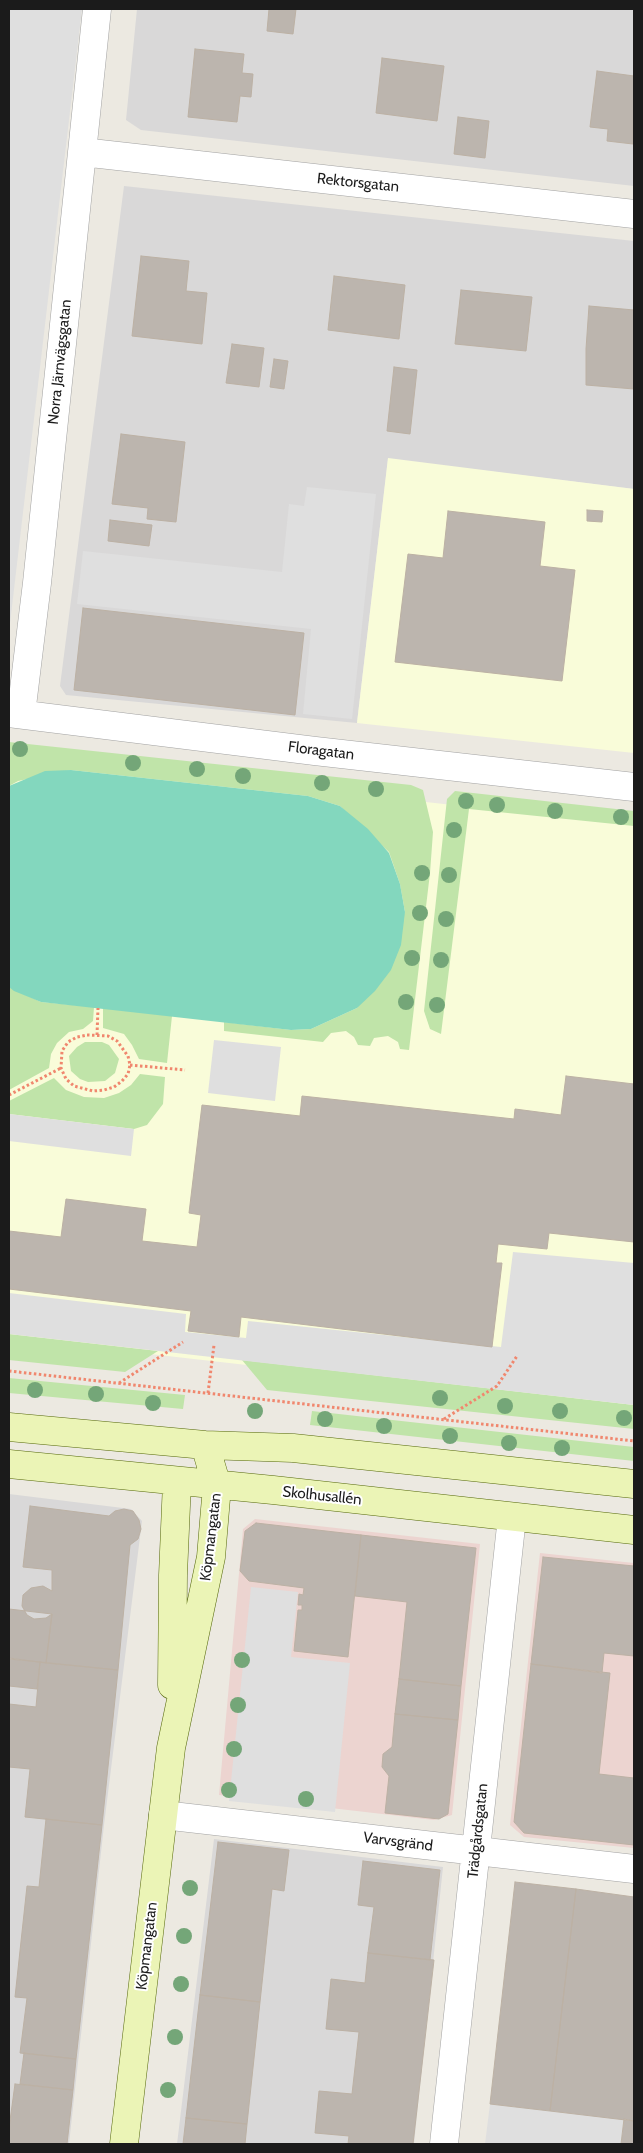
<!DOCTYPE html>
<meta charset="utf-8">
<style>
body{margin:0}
#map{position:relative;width:643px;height:2153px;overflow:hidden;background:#ece9e1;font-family:Cabin,sans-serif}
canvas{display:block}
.frame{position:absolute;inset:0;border:10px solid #1b1b1b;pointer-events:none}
</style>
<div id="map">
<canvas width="643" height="2153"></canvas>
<div class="frame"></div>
</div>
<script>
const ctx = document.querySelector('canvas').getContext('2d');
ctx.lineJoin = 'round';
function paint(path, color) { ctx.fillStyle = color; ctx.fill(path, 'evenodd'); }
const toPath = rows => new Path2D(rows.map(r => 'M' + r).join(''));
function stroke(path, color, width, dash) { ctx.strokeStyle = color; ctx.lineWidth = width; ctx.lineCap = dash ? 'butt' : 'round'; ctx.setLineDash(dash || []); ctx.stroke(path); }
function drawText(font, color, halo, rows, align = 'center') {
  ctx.font = font + ' Cabin,sans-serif'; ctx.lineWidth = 4; ctx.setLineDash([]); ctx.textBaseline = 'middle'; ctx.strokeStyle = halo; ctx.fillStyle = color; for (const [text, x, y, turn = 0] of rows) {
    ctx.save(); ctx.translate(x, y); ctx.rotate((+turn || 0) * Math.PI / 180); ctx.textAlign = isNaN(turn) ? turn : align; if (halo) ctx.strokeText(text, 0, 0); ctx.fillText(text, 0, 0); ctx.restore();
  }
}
const residential = toPath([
 [137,9,634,9,634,186,141,130,126,120],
 [124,186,634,241,634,489,388,459,357,723,66,695,60,686],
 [9,1494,131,1509,142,1521,104,1825,69,2144,9,2144],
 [214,1839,443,1867,414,2144,177,2144]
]);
const commercial = toPath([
 [255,1519,480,1544,452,1815,434,1820,219,1795,243,1529],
 [540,1553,634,1563,634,1848,524,1837,510,1825]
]);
const education = toPath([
 [388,458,634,489,634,753,357,723],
 [9,756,634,825,634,1409,9,1338]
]);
const grass = toPath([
 [9,742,411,785,423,790,433,832,430,873,409,1050,400,1049,398,1042,388,1036,374,1038,370,1046,358,1045,354,1037,346,1031,331,1033,323,1042,224,1031,224,1022,291,1030,311,1029,357,1008,405,912,400,884,389,852,340,806,308,796,71,770,18,781,9,786],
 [455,791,634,811,634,826,469,809,441,1034,430,1029,424,1011,447,799],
 [9,987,41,1002,94,1007,93,1021,83,1029,69,1032,57,1043,51,1054,49,1068,9,1090],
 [103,1008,172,1016,167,1063,139,1059,132,1045,124,1034,103,1028],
 [85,1042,102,1042,109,1045,119,1059,115,1073,105,1081,88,1082,80,1079,71,1071,69,1056,77,1047],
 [140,1074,165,1077,163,1104,147,1125,134,1129,9,1114,9,1101,54,1078,66,1090,84,1097,104,1098,119,1093,131,1085],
 [9,1334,158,1351,125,1372,9,1360],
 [242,1360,634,1405,634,1429,267,1390],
 [9,1378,185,1395,183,1409,9,1393],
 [312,1411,634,1447,634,1461,310,1425]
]);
const pitch = toPath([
 [71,770,308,796,340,806,368,829,389,853,400,884,405,912,401,945,391,970,375,991,357,1008,311,1029,291,1030,41,1002,14,991,9,987,9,786,45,771]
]);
const parking = toPath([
 [9,9,82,9,9,632],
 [307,487,376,494,352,719,303,714,311,629,77,604,83,551,282,572,289,504,304,506],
 [214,1040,281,1047,275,1101,208,1093],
 [9,1114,134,1129,131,1156,9,1141],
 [513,1252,634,1263,634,1405,9,1334,9,1293,186,1314,185,1332,246,1338,248,1321,501,1347],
 [251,1587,298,1592,291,1657,350,1663,335,1812,229,1801],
 [490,2104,624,2119,621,2144,485,2144]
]);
const building = toPath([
 [269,9,296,9,293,34,267,31,269,9],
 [195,49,244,54,242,73,253,74,251,97,240,96,237,122,188,117,195,49],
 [382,58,444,66,437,121,376,113,382,58],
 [597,71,634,76,633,144,607,141,608,129,590,127,597,71],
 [458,117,489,121,485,158,454,154,458,117],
 [141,256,189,261,186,291,207,293,202,344,132,336,141,256],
 [334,276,405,285,399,339,328,330,334,276],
 [461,290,532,297,526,351,455,344,461,290],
 [589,306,634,310,634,389,586,385,586,349,589,306],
 [232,344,264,348,259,387,226,383,232,344],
 [274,359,288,361,284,389,270,387,274,359],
 [394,367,417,370,410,434,387,431,394,367],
 [121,434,185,442,176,522,147,519,148,508,112,504,121,434],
 [587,510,603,511,602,522,587,521,587,510],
 [448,511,545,522,540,566,575,570,562,681,395,662,408,554,443,558,448,511],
 [110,520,152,525,149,546,108,541,110,520],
 [83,608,304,633,295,715,74,690,83,608],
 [566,1076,634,1084,634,1242,549,1233,547,1249,498,1244,496,1263,502,1263,492,1347,241,1317,239,1337,188,1331,191,1311,9,1289,9,1231,61,1237,66,1199,146,1209,142,1241,197,1247,201,1215,189,1213,202,1105,300,1116,302,1096,514,1119,515,1109,561,1115,566,1076],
 [30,1506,109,1516,115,1511,124,1509,133,1511,139,1520,141,1529,138,1539,130,1545,118,1670,46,1663,52,1614,46,1618,34,1619,27,1615,22,1606,23,1595,31,1588,43,1586,52,1591,52,1570,23,1567,30,1506],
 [256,1523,361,1535,348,1657,294,1651,298,1610,302,1610,302,1605,298,1605,299,1594,303,1595,304,1588,249,1581,240,1571,245,1531,256,1523],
 [361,1535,476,1548,461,1686,399,1679,407,1602,355,1596,361,1535],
 [543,1557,634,1566,634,1656,604,1653,602,1673,531,1664,543,1557],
 [9,1609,52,1614,46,1663,9,1658,9,1609],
 [9,1659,40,1662,37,1689,9,1686,9,1659],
 [40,1662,118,1670,102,1825,25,1817,30,1769,9,1767,9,1704,36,1707,40,1662],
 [531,1664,610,1673,599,1774,634,1778,634,1845,524,1833,514,1822,531,1664],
 [399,1679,461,1686,458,1720,395,1714,399,1679],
 [395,1714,458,1720,448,1814,439,1819,385,1813,389,1776,382,1767,383,1754,392,1747,395,1714],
 [46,1819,102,1825,76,2059,20,2053,27,1998,15,1997,27,1886,39,1887,46,1819],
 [218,1842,289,1850,284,1891,272,1889,260,2002,200,1995,218,1842],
 [363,1861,440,1870,430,1960,368,1953,374,1907,358,1905,363,1861],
 [515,1882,576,1889,550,2111,490,2104,515,1882],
 [576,1889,634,1897,634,2121,550,2111,576,1889],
 [368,1953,434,1960,413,2144,348,2144,349,2136,315,2133,319,2091,352,2094,359,2032,326,2029,331,1979,365,1983,368,1953],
 [200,1995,260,2002,247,2124,186,2118,200,1995],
 [24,2053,76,2059,73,2090,20,2084,24,2053],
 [15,2084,73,2090,67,2144,9,2144,9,2128,15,2084],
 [186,2118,247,2124,245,2144,183,2144,186,2118],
 [624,2119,634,2121,634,2144,621,2144,624,2119]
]);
const path = toPath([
 [87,1035,108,1036,117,1041,128,1056,130,1065,128,1074,122,1081,114,1087,104,1090,93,1091,74,1086,66,1079,61,1068,62,1051,68,1042,77,1037,87,1035],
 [97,1035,98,1008],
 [130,1065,185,1070],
 [9,1095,61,1068],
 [9,1371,634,1441],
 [119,1383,183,1342],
 [208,1393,214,1345],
 [444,1419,497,1386,517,1356]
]);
const street = toPath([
 [82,152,634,214],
 [9,713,315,751,634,787],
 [21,714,37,583,97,9],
 [163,1815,634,1869],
 [444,2144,512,1517]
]);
const secondary = toPath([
 [9,1427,205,1445,293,1448,634,1484],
 [9,1464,273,1490,634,1530],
 [172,1685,173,1575,177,1482],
 [124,2144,171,1748,211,1557,217,1486,205,1445]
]);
const trees = [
 [20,749],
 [133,763],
 [197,769],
 [243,776],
 [322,783],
 [376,789],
 [466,801],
 [497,805],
 [555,811],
 [621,817],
 [454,830],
 [422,873],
 [449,875],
 [420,913],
 [446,919],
 [412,958],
 [441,960],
 [406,1002],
 [437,1005],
 [35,1390],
 [96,1394],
 [440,1398],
 [153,1403],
 [505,1406],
 [255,1411],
 [560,1411],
 [624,1418],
 [325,1419],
 [384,1426],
 [450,1436],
 [509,1443],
 [562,1448],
 [242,1660],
 [238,1705],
 [234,1749],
 [229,1790],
 [306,1799],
 [190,1888],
 [184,1936],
 [181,1984],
 [175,2037],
 [168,2090]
];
const streetNames = [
 ["Rektorsgatan",358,183,6],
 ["Norra Järnvägsgatan",60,362,-84],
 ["Floragatan",321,751,7],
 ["Skolhusallén",322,1496,6],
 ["Köpmangatan",211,1537,-83],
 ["Trädgårdsgatan",478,1831,-84],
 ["Varvsgränd",398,1842,7],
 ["Köpmangatan",147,1946,-83]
];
paint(residential, '#d9d8d8');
paint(commercial, '#ecd4d0');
paint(education, '#f9fcd9');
paint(grass, '#c0e4a9');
paint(pitch, '#83d7be');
paint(parking, '#dfdfdf');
paint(building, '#bcb5ae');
stroke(building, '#bcb1a4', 1);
stroke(street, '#a2a2a2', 29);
stroke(secondary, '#55680b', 29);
stroke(path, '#f0876e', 3, [2.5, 2.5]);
stroke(street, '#fff', 28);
stroke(secondary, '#ebf4b6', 28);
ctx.fillStyle = '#74a678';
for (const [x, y] of trees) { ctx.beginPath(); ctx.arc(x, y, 8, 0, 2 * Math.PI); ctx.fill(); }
drawText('15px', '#1b1b1b', '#fff', streetNames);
</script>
